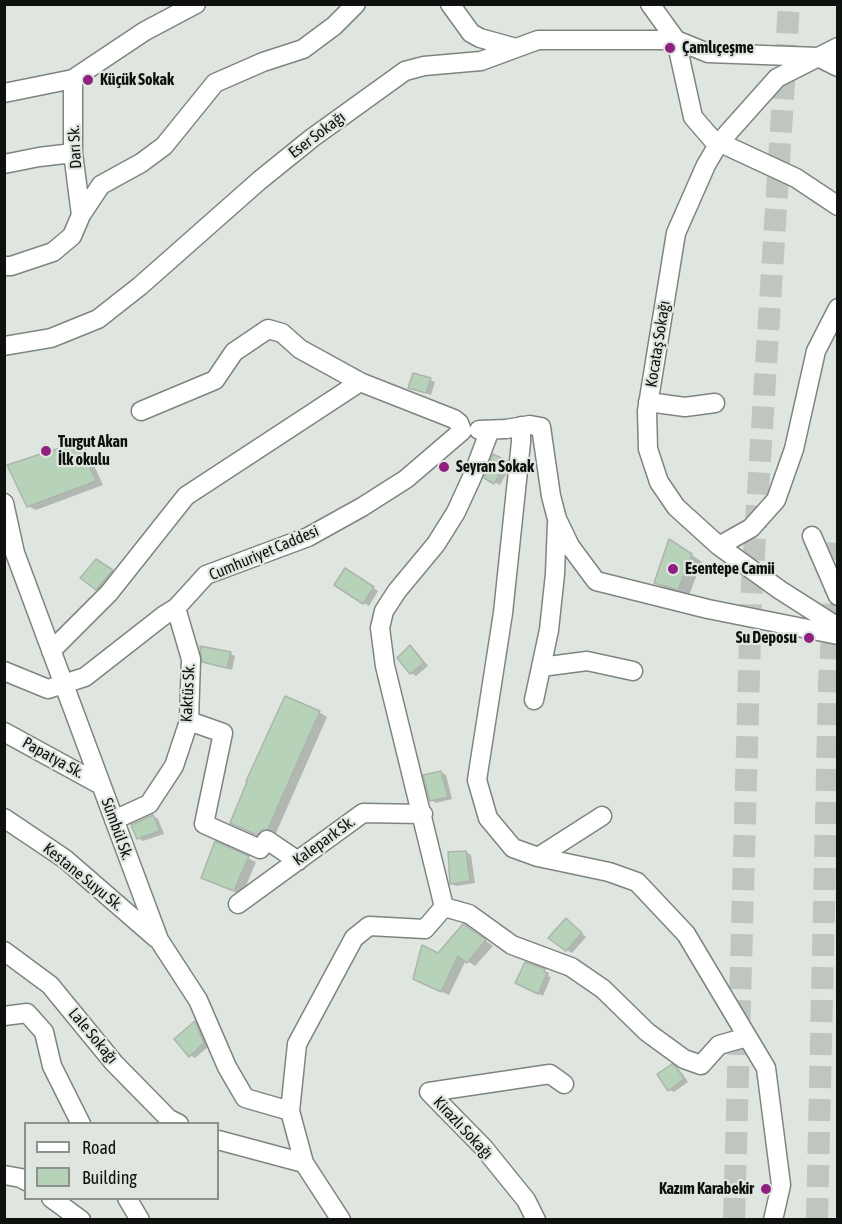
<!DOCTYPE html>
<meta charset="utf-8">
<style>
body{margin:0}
#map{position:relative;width:842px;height:1224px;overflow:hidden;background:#dee6df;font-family:"Asap Condensed",sans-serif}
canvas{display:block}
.frame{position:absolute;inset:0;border:6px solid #0f110f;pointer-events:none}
.legend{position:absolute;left:24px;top:1122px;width:195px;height:78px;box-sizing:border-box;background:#dee6df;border:2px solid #8b918c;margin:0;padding:8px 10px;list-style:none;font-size:18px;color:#0f110f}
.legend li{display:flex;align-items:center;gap:12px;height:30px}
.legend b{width:30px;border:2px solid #8b918c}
</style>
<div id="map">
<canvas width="842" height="1224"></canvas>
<div class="frame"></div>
<ul class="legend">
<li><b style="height:8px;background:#fff"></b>Road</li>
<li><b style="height:16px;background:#b6d3ba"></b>Building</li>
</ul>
</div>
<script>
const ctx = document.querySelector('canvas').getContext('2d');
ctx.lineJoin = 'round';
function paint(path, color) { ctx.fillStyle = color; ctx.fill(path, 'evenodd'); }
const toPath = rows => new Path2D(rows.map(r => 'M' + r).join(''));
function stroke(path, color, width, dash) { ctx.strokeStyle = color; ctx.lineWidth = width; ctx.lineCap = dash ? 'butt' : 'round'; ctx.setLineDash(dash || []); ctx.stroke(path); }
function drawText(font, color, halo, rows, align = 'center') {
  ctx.font = font + ' "Asap Condensed",sans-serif'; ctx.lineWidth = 4.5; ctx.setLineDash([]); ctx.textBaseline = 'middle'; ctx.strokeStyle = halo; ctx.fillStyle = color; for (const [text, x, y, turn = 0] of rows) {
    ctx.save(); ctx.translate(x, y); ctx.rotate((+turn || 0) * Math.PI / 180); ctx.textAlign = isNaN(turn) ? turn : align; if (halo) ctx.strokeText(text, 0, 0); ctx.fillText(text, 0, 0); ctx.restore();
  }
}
const shadow = toPath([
 [430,380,435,382,431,395,410,387],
 [78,444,86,448,103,485,36,510,28,506],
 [494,456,511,465,500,485,486,477],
 [680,547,702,562,689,595,666,588,656,582],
 [102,564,117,574,102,591,97,589],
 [346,570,378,591,369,606,336,585],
 [410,647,415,650,428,666,416,676,411,673],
 [231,654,235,656,232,670,204,661],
 [319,712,327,717,276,833,270,834,265,838,240,827],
 [441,772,446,775,452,799,436,803,431,800],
 [153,816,158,819,164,834,143,841,138,838],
 [216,843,256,862,242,895,211,881],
 [466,852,471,855,475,883,456,886,451,883],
 [567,920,586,937,572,953,567,950],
 [471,930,493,946,475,966,466,960,449,995,422,983,438,955],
 [526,964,549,973,548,976,551,977,543,996,517,982],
 [195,1022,200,1025,209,1046,195,1058,190,1055],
 [678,1069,682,1073,688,1082,674,1092,669,1090]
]);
const building = toPath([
 [413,373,431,378,426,393,408,388,413,373],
 [78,442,96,481,27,507,7,465,78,442],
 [493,454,507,461,494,484,484,478,493,454],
 [669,539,692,554,678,590,654,583,669,539],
 [96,559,113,570,96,590,80,578,96,559],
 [345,568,374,587,363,604,334,585,345,568],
 [410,645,424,663,410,674,397,658,410,645],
 [200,646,231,652,227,668,202,662,200,646],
 [285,696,320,711,268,829,262,830,257,835,230,823,247,782,246,781,285,696],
 [441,771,448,797,430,801,423,775,441,771],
 [153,815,160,831,137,839,131,825,153,815],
 [215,841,249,856,234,891,201,878,215,841],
 [466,851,470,881,450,884,448,852,466,851],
 [566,918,582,933,566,951,548,938,566,918],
 [463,924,486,940,467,963,458,956,441,992,413,979,422,945,438,953,463,924],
 [525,962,545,969,544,972,547,973,538,994,515,983,525,962],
 [195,1021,204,1043,189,1057,174,1039,195,1021],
 [672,1064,677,1068,684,1079,668,1091,657,1074,672,1064]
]);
const majorTunnel = toPath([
 [734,1220,751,601,789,4],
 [817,1220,829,683,838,543]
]);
const minor = toPath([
 [450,4,471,33,480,38,516,48],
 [650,4,676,40,693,117,712,139,796,178,838,206],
 [838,47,777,78,719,143,706,165,676,233,647,411,648,449,659,482,676,507,719,546,780,590,838,627],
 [73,79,73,153,81,215],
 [4,93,73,79,145,31,196,4],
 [4,164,39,157,73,153],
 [4,266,11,266,53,252,72,236,81,215,101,185,141,163,164,146,215,83,263,62,303,49,334,26,356,4],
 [4,346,51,338,98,319,140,286,260,180,312,138,405,71,424,66,481,61,538,40,676,40,708,53,818,57,838,67],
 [648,402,685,407,715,403],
 [141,411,215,380,234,352,268,329,282,333,300,349,360,382,454,419,459,423,462,431],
 [521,426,521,442,503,613,477,780,488,818,513,848,538,857,609,872,637,882,686,934,766,1068,781,1185,773,1220],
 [479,430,506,429,530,425,541,427,551,496,557,519,570,546,596,581,708,609,838,635],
 [4,503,15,553,159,940,198,1000,227,1067,245,1098,290,1111],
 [812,536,838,596],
 [719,546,751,528,776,500,794,449,816,351,838,308],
 [51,651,109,593,186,496,360,382],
 [541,667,587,661,633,671],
 [4,671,48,689,85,677,163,616,176,608,206,575,308,537,362,507,406,479,462,431],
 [534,700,549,630,555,574,557,523],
 [189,721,223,733,204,824,260,849,267,840,298,861],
 [4,732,101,785],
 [4,818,65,859,156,938],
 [114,820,149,804,174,766,189,721,191,659,176,608],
 [538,857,602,816],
 [238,904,363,813,423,814],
 [444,907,469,914,512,945,571,967,603,989,647,1032,684,1059,701,1065,719,1045,747,1037],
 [4,951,50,985,114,1063,169,1119,179,1124],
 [4,1016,27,1013,44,1032,52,1066,81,1124],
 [218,1140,304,1163],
 [4,1175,21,1178,26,1181],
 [51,1198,81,1220],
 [127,1198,140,1220],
 [341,1220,304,1163,290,1111,297,1044,354,938,369,926,425,929,444,907,385,666,380,628,384,611,397,591,436,544,456,512,472,477,490,430],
 [536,1220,526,1200,483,1147,429,1092,550,1074,564,1084]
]);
const markers = [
 [670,48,6,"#902183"],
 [88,80,6,"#902183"],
 [46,451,6,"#902183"],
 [444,467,6,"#902183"],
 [673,569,6,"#902183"],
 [809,638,6,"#902183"],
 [766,1189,6,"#902183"]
];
const poiNames = [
 ["Çamlıçeşme",682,48],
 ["Küçük Sokak",100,80],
 ["Turgut Akan",58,442],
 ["İlk okulu",58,460],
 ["Seyran Sokak",456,467],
 ["Esentepe Camii",685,569],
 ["Su Deposu",797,638,"right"],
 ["Kazım Karabekir",754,1189,"right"]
];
const streetNames = [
 ["Eser Sokağı",317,135,-37],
 ["Darı Sk.",75,147,-93],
 ["Kocataş Sokağı",658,344,-81],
 ["Cumhuriyet Caddesi",264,553,-23],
 ["Kaktüs Sk.",188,693,-87],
 ["Papatya Sk.",53,758,29],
 ["Sümbül Sk.",117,829,70],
 ["Kalepark Sk.",324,841,-36],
 ["Kestane Suyu Sk.",83,877,39],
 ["Lale Sokağı",93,1036,50],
 ["Kirazlı Sokağı",463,1128,47]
];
paint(shadow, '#0003');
paint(building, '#b6d3ba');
stroke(building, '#adb4ad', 1.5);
stroke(majorTunnel, '#bfc6c0', 22, [22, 11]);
stroke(minor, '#7e857f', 21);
stroke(minor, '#fff', 18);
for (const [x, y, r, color] of markers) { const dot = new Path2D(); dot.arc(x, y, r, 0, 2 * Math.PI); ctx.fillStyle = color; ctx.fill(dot); stroke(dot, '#dee6df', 2); }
drawText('bold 16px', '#0f110f', '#dee6df', poiNames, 'left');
drawText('16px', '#0f110f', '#dee6df', streetNames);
</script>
